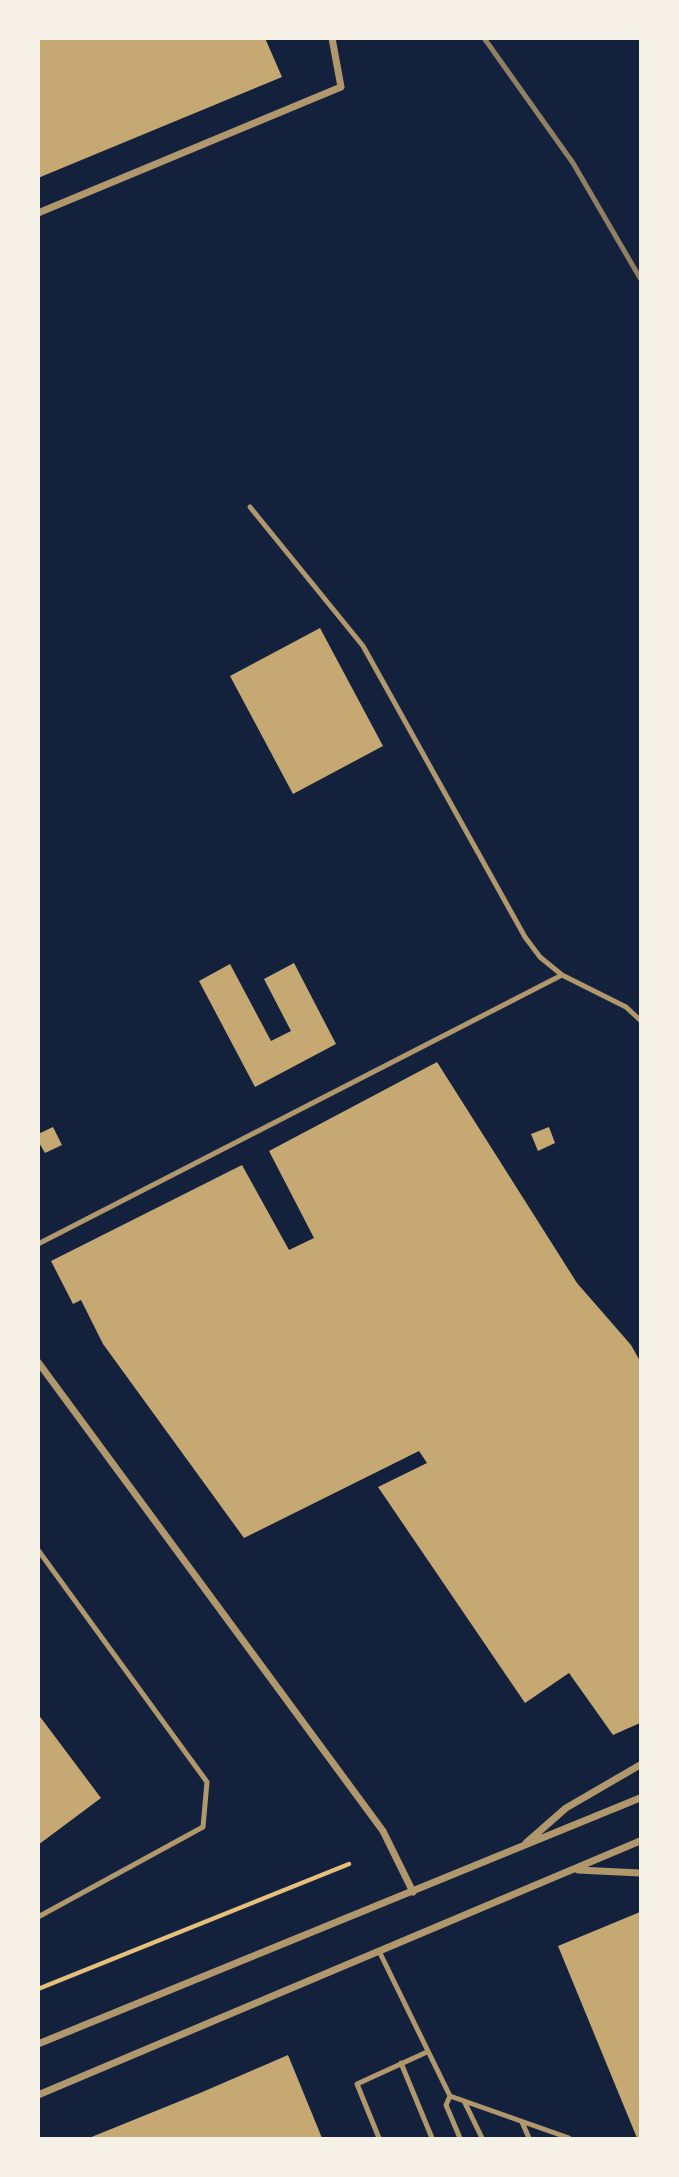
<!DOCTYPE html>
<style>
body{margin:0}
#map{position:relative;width:679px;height:2177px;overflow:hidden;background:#14213d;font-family:"Source Sans 3",sans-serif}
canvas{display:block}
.frame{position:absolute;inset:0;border:40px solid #f6f1e7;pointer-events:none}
</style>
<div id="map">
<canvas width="679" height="2177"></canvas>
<div class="frame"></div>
</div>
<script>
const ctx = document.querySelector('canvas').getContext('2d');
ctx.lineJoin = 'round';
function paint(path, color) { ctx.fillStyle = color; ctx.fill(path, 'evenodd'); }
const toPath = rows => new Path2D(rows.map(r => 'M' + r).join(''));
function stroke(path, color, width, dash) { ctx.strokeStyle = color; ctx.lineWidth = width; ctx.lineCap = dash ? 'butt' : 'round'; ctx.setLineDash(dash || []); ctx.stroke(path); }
const building = toPath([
 [38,38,265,38,282,77,38,178],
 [320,628,383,746,293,794,230,676],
 [294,963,336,1044,255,1087,199,981,230,964,271,1041,291,1031,264,979],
 [437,1062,577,1283,631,1345,640,1361,640,1723,613,1735,569,1673,525,1703,378,1487,427,1463,419,1451,244,1538,103,1344,81,1300,73,1304,51,1261,242,1165,289,1250,314,1238,269,1151],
 [53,1127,62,1145,45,1153,38,1141,38,1134],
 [549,1127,555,1143,538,1151,531,1134],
 [38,1714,101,1798,38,1845],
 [640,1912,640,2138,637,2138,558,1946],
 [288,2055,322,2138,89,2138,200,2093]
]);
const path = toPath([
 [38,1989,349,1864]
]);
const service = toPath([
 [250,507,363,646,525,937,540,957,562,975,626,1007,640,1020],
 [38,1244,562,975],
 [38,1550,207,1782,203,1827,38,1917],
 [379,1951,450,2096,569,2138],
 [401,2063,432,2138],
 [450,2096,446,2105,460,2138],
 [464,2101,482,2138],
 [522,2122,529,2138],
 [379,2138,357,2084,427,2052]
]);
const minor = toPath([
 [38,213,341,87,332,38],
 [38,1362,383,1831,413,1892],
 [526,1843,566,1808,640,1765],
 [578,1870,640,1873],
 [38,2044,640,1798],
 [38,2095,640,1841]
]);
const rail = toPath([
 [484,38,573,163,640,278]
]);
paint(building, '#c6a872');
stroke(path, '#e5c07b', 4.5);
stroke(service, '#b1986c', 5);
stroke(minor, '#b1986c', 7);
stroke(rail, '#918062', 5);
</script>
